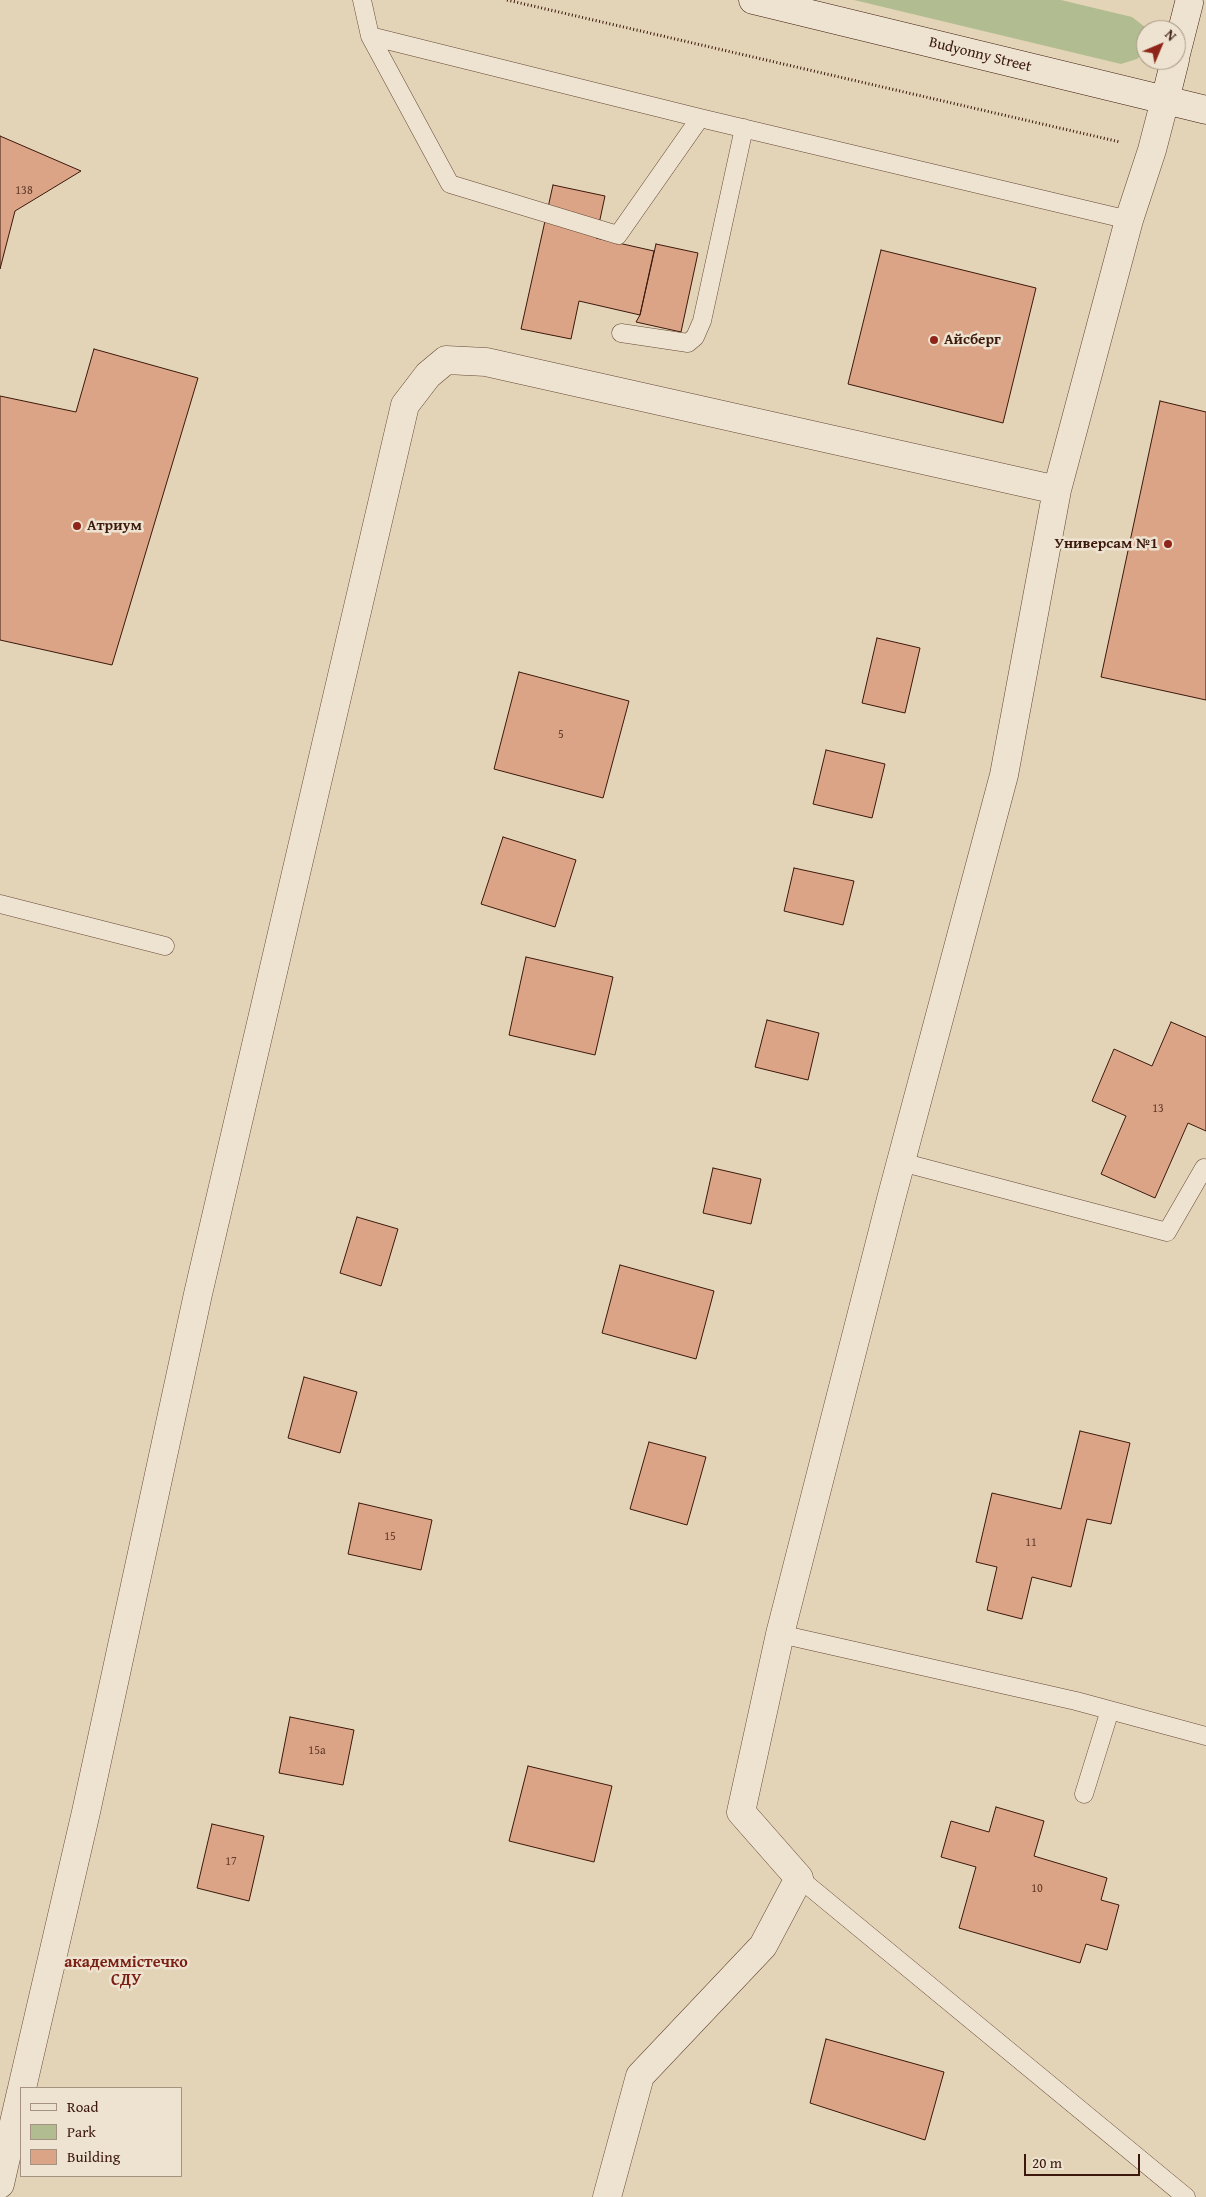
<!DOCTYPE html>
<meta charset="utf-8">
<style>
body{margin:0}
#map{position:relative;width:1206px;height:2197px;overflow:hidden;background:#e4d4b7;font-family:"Gentium Book Plus",serif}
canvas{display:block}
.legend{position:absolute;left:20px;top:2087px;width:162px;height:90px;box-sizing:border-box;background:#ede3d0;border:1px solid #a69281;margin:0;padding:6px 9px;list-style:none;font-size:15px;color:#3b180b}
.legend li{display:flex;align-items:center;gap:10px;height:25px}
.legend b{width:25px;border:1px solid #a69281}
.north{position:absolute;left:1136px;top:20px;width:50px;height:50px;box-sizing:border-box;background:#ede3d0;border:1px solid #a69281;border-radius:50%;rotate:45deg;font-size:14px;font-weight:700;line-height:20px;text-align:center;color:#3b180b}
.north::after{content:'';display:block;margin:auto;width:18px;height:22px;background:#8f2418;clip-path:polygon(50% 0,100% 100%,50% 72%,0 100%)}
.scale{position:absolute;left:1024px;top:2154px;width:116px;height:22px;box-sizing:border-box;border:2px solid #3b180b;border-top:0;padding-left:6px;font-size:15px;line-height:18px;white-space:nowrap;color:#3b180b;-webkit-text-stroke:4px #ede3d0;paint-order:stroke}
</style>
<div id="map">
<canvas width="1206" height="2197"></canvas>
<ul class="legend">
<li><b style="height:6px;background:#ede3d0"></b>Road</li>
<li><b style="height:14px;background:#b1bd90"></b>Park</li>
<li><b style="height:14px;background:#dba486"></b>Building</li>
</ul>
<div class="north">N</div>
<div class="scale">20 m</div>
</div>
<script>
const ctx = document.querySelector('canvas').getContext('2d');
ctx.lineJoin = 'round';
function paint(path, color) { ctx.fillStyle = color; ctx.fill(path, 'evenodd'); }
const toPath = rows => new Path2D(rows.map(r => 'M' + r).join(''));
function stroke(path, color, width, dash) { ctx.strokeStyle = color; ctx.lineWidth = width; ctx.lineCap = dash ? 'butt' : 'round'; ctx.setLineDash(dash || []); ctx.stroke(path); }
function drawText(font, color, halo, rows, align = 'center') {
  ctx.font = font + ' "Gentium Book Plus",serif'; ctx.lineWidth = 5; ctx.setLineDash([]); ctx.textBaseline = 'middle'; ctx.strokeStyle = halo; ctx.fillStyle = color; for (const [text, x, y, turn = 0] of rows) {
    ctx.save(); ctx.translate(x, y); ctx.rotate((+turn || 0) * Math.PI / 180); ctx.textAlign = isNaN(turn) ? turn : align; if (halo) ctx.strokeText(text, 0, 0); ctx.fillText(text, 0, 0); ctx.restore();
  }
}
const green = toPath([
 [854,0,1061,0,1132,17,1149,30,1146,30,1146,51,1137,59,1121,64]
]);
const building = toPath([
 [0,136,81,171,15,211,0,269,0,136],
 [553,185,605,196,596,238,654,251,640,315,579,301,571,339,521,329,553,185],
 [656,244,698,253,681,332,636,322,640,315,656,244],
 [881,250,1036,288,1003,423,848,384,881,250],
 [94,349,198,378,112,665,0,640,0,396,76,412,94,349],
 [1160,401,1206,412,1206,700,1101,677,1160,401],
 [877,638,920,648,905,713,862,703,877,638],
 [519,672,629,701,603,798,494,769,519,672],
 [826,750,885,764,872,818,813,804,826,750],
 [503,837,576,860,555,927,481,904,503,837],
 [794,868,854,881,843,925,784,911,794,868],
 [526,957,613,977,595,1055,509,1035,526,957],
 [767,1020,819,1033,808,1080,755,1067,767,1020],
 [1171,1022,1206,1037,1206,1131,1188,1123,1155,1198,1101,1174,1126,1116,1092,1101,1114,1049,1152,1066,1171,1022],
 [713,1168,761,1179,751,1224,703,1213,713,1168],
 [357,1217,398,1229,381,1286,340,1273,357,1217],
 [620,1265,714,1291,696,1359,602,1333,620,1265],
 [304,1377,357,1392,340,1453,288,1438,304,1377],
 [1080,1431,1130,1443,1111,1524,1087,1519,1071,1587,1032,1577,1022,1619,987,1610,997,1567,976,1562,992,1493,1061,1509,1080,1431],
 [649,1442,706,1457,687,1525,630,1509,649,1442],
 [359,1503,432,1520,421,1570,348,1554,359,1503],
 [290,1717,354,1730,343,1785,279,1773,290,1717],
 [528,1766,612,1786,594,1862,509,1841,528,1766],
 [996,1807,1044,1821,1034,1856,1107,1878,1101,1900,1119,1905,1107,1950,1086,1944,1080,1963,959,1928,976,1867,941,1857,951,1821,989,1832,996,1807],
 [212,1824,264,1836,249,1901,197,1888,212,1824],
 [826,2039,944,2072,925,2140,810,2103,826,2039]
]);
const path = toPath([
 [507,0,1120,142]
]);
const service = toPath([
 [362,0,370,36,700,118,1129,220],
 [370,36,450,184,618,235,700,118],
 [621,333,688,343,695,337,702,321,744,128],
 [0,904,165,946],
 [901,1162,1167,1232,1204,1168],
 [780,1634,1076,1701,1206,1736],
 [1084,1794,1110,1710],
 [799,1878,1186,2197]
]);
const minor = toPath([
 [22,2088,86,1812,198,1294,405,405,428,375,446,360,486,362,1057,490],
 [0,2184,21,2092],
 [607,2197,640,2076,763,1946,799,1878,741,1812,780,1634,891,1199,1004,775,1057,490,1129,220,1152,150,1165,100]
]);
const secondary = toPath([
 [753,0,1206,110],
 [1176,54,1189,3],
 [1165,100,1175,60]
]);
const markers = [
 [934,340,5,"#8f2418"],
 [77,526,5,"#8f2418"],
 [1168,544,5,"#8f2418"]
];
const numberNames = [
 ["138",24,191],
 ["5",561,735],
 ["13",1158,1109],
 ["15",390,1537],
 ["11",1031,1543],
 ["15а",317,1751],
 ["17",231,1862],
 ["10",1037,1889]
];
const streetNames = [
 ["Budyonny Street",980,55,14]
];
const poiNames = [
 ["Айсберг",944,340],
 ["Атриум",87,526],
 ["Универсам №1",1158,544,"right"]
];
const neighbourhoodNames = [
 ["академмістечко",126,1963],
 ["СДУ",126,1981]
];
paint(green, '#b1bd90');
paint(building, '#dba486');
stroke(building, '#3b180b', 1);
stroke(service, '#654736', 19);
stroke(minor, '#654736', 29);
stroke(secondary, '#3b180b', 29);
stroke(path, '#3b180b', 3, [1, 2.5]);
stroke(service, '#ede3d0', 18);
stroke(minor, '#ede3d0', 28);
stroke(secondary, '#ede3d0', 28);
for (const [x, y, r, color] of markers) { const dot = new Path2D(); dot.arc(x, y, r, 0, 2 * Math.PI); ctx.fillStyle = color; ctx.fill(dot); stroke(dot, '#ede3d0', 2); }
drawText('12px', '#633b2a', null, numberNames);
drawText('15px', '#3b180b', '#ede3d0', streetNames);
drawText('bold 15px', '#3b180b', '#ede3d0', poiNames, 'left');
drawText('bold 16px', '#7a1f14', '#ede3d0', neighbourhoodNames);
</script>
